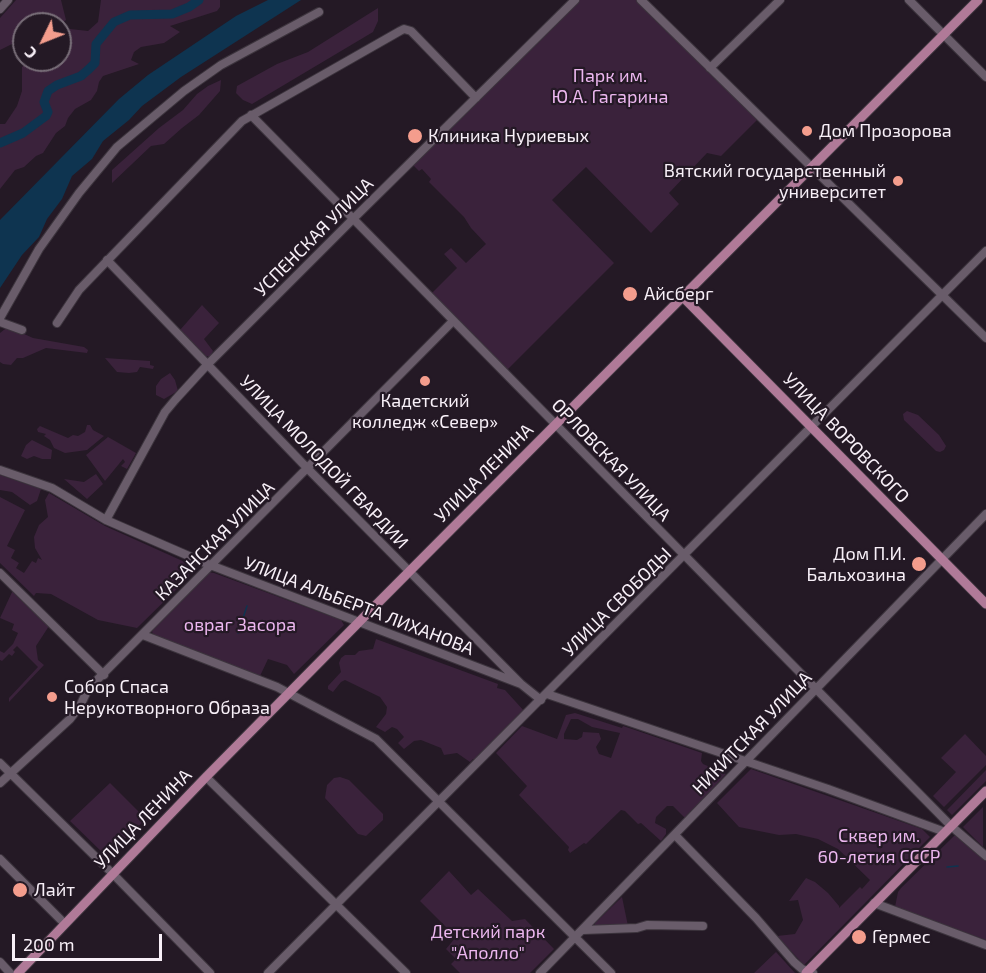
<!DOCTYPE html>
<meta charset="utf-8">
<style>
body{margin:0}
#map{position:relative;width:986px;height:973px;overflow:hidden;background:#241925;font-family:"Exo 2",sans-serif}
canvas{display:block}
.north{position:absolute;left:12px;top:12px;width:60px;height:60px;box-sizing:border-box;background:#241925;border:2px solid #796f79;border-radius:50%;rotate:227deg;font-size:16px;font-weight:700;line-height:24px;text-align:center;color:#f8f0f8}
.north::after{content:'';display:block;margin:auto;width:21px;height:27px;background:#f49d8d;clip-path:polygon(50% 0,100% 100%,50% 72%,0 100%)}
.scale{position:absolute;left:12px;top:934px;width:150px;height:27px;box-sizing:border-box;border:3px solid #f8f0f8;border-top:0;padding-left:8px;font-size:18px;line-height:21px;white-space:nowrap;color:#f8f0f8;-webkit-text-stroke:4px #241925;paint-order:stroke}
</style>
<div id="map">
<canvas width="986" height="973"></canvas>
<div class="north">С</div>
<div class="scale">200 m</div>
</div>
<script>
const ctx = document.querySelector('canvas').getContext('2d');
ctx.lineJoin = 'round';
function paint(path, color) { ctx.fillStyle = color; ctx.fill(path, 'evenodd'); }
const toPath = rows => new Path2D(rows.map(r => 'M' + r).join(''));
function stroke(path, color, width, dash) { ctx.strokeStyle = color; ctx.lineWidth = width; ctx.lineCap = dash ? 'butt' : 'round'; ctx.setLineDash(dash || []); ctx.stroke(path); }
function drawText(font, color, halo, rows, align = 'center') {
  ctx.font = font + ' "Exo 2",sans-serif'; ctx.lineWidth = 4.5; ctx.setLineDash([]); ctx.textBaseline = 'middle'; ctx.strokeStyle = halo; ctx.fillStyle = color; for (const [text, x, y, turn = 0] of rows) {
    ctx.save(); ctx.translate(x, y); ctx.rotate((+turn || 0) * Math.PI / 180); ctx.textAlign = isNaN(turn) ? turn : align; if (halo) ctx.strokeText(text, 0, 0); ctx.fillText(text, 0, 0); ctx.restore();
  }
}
const green = toPath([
 [16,0,61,0,66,20,60,25,24,24,24,38,0,50,0,18],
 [101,0,220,0,220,7,217,11,170,26,180,32,164,43,141,47,134,52,131,60,139,64,103,76,99,82,97,91,91,100,75,109,68,118,65,126,56,133,43,153,36,156,24,167,15,170,0,189,0,124,5,124,17,106,22,91,22,67,31,60,60,60,60,37,70,29,88,31,98,22],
 [578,0,641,0,760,117,721,156,707,153,669,193,679,204,651,233,586,167,552,200,614,263,506,371,430,295,457,268,444,254,451,248,466,263,486,244,471,228,464,217,429,182,431,179,422,169,419,171,412,164],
 [378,8,378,21,373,32,252,104,243,100,236,93,237,86,277,64,308,52],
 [221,80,220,91,199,115,182,128,164,144,151,146,112,183,112,170,159,128,183,110,197,94,208,86],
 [202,305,219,323,204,339,213,351,210,357,206,356,180,330],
 [5,329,13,329,33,338,84,347,88,350,87,353,46,348,23,358,17,358,11,365,3,364,0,362,0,333],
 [105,358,150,361,150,365,154,366,153,369,140,367,137,372,129,373,117,372],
 [170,373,175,380,178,391,164,399,156,395,156,386,161,379],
 [907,411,918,415,939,435,946,446,944,450,940,452,936,451,904,420,903,414],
 [87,425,90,425,93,430,104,436,87,450,65,453,54,448,50,440,44,436,46,434,38,432,37,429,40,426,68,438,73,435,78,436,85,432],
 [108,437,136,453,127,469,121,466,125,462,123,459,105,481,86,455],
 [32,440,52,450,51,459,42,459,34,456,27,459,21,456,26,445],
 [96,474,103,484,87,499,64,479,84,482],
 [0,475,41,489,37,501,30,505,12,492,0,490],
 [49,493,105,526,187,563,189,577,137,628,98,620,51,594,36,593,34,596,0,563,0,497,25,510,7,546,15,550,11,558,19,563,16,568,24,573,32,561,36,563,38,558,42,560,35,548,34,537,39,525,48,517,45,500],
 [208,572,214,573,341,620,344,625,294,674,287,665,268,659,260,676,154,635,152,632,153,629],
 [13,590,49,626,36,646,38,660,44,665,9,702,9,698,38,667,17,646,13,650,15,652,12,656,9,654,2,661,0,660,0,651,4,653,13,644,18,633,12,630,14,624,0,618],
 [376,639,498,684,497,688,505,690,525,712,476,760,473,759,470,762,457,753,444,755,441,748,421,740,414,741,404,749,398,743,404,737,397,729,392,727,385,732,376,727,386,714,387,707,380,697,345,680,341,682,333,692,328,689,328,686,341,672,339,663,341,658,345,655,355,655,359,651,373,649],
 [575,713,622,728,623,726,635,730,702,753,701,761,703,764,726,774,685,818,673,806,667,806,656,817,655,823,666,829,666,834,661,841,641,823,638,824,625,811,621,810,586,844,584,843,570,853,568,850,569,847,519,795,527,786,496,753,522,726,557,739,566,715],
 [571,719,578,719,592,727,620,733,611,758,599,754,596,747,601,739,599,733,583,732,582,737,577,740,564,739,564,734],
 [965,734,986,756,986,765,944,807,933,796,956,772,941,758],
 [751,769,922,829,930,837,804,965,777,936,795,934,803,920,798,900,789,901,806,878,815,882,828,893,839,906,839,908,860,887,862,889,870,880,838,849,818,839,796,834,779,835,739,827,717,803],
 [986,770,986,781,952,815,947,810],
 [340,777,349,780,383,814,383,820,366,836,358,834,325,798,327,785,334,778],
 [110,783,146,819,109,854,105,855,70,821],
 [983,807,983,847,963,827],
 [954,836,957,836,986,859,986,940,895,907,898,892,901,888],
 [449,871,471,895,478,889,512,921,525,919,554,949,530,973,460,973,451,964,456,959,446,949,456,937,420,901],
 [622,897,628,926,598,927,595,926,595,923],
 [776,952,795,973,754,973]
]);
const water = toPath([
 [268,0,301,0,181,77,142,106,129,120,103,141,92,159,72,176,62,199,47,219,39,237,22,255,0,288,0,220,119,99,148,75,236,16]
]);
const stream = toPath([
 [238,633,247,606],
 [947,867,958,866]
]);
const river = toPath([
 [0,143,23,133,46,116,48,112,44,102,48,91,57,85,81,76,89,69,95,63,96,44,114,22,130,15,172,14,189,7,199,0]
]);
const minor = toPath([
 [641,0,986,338],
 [909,0,986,77],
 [0,9,8,0],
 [710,68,780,0],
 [251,115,951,826,986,856],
 [107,260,308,469,521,684],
 [0,318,39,249,79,193,117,147,184,91,221,65,319,12],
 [0,322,22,330],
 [57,323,79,290,242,121,400,31,404,29,411,31,476,98],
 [0,470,52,488,106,520,205,563,521,684,541,700],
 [106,520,165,412,175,400,207,365,353,219,575,0],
 [0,573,104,675],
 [143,635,277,687,376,739,611,973],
 [547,694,828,789,945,832],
 [0,763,113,874,210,973],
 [206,777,406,973],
 [0,783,70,719,80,706,88,689,453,321],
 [675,835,756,918,794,962,802,969,813,973],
 [0,859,65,924],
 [874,903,986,945],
 [583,930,637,928,647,925,703,926],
 [0,962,10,973],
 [268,973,986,251],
 [540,973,986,514]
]);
const major = toPath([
 [683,297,986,604],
 [18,973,206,777,360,621,978,0],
 [806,973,986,791]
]);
const markers = [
 [807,131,6,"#f49d8d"],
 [415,136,8,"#f49d8d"],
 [898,181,6,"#f49d8d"],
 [630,294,8,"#f49d8d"],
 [425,381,6,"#f49d8d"],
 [919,564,8,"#f49d8d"],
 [52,697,6,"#f49d8d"],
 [20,890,8,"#f49d8d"],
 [859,937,8,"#f49d8d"]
];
const parkNames = [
 ["Парк им.",610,76],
 ["Ю.А. Гагарина",610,97],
 ["овраг Засора",240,625],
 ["Сквер им.",879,836],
 ["60-летия СССР",879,857],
 ["Детский парк",488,932],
 ["\"Аполло\"",488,953]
];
const poiNames = [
 ["Дом Прозорова",819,131],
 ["Клиника Нуриевых",428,136],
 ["Вятский государственный",886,171,"right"],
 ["университет",886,192,"right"],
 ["Айсберг",644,294],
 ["Кадетский",425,401,"center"],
 ["колледж «Север»",425,422,"center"],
 ["Дом П.И.",906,554,"right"],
 ["Бальхозина",906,575,"right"],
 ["Собор Спаса",64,687],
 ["Нерукотворного Образа",64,708],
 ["Лайт",34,890],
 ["Гермес",872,937]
];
const streetNames = [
 ["УСПЕНСКАЯ УЛИЦА",314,237,-45],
 ["УЛИЦА ВОРОВСКОГО",846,438,46],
 ["ОРЛОВСКАЯ УЛИЦА",611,460,46],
 ["УЛИЦА МОЛОДОЙ ГВАРДИИ",324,462,46],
 ["УЛИЦА ЛЕНИНА",484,473,-45],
 ["КАЗАНСКАЯ УЛИЦА",215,541,-45],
 ["УЛИЦА СВОБОДЫ",617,602,-45],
 ["УЛИЦА АЛЬБЕРТА ЛИХАНОВА",359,606,21],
 ["НИКИТСКАЯ УЛИЦА",752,733,-46],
 ["УЛИЦА ЛЕНИНА",143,819,-46]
];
paint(green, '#3a223b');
paint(water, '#0e3450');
stroke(stream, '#0e3450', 1.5);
stroke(river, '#0e3450', 9);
stroke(minor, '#3c343d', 10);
stroke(major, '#3c343d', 11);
stroke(minor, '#695c6a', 8);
stroke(major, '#b07a98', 9);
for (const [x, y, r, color] of markers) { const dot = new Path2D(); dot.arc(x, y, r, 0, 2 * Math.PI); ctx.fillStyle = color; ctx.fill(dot); stroke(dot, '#241925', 2); }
drawText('18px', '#ecb7ef', '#241925', parkNames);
drawText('18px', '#f8f0f8', '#241925', poiNames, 'left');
drawText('18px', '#f8f0f8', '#241925', streetNames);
</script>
